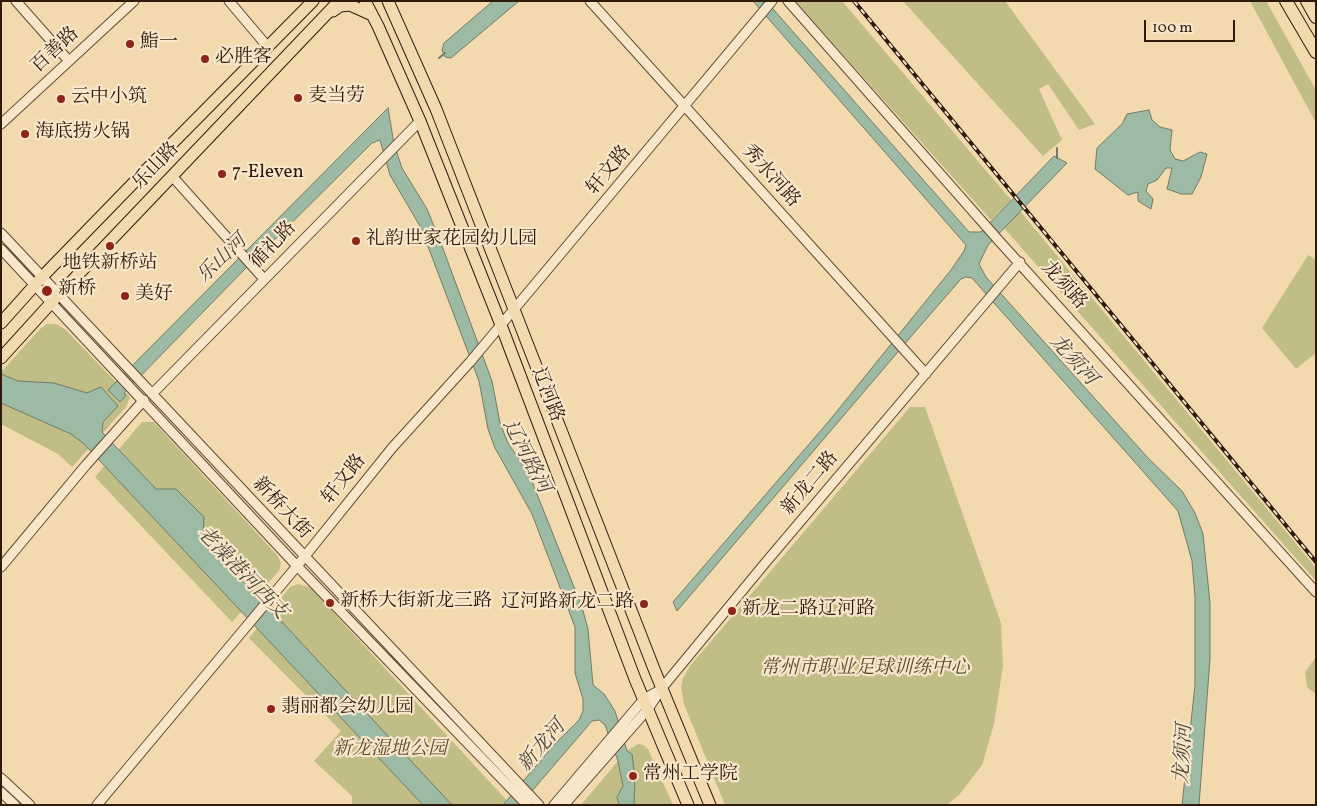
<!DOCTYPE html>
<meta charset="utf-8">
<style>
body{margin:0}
#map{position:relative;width:1317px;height:806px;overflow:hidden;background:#f2d9ae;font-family:Vollkorn,serif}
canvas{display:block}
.frame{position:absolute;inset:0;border:2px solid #301a0c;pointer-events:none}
.scale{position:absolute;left:1144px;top:20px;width:91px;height:22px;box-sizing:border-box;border:2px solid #301a0c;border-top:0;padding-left:6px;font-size:15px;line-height:18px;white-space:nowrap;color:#301a0c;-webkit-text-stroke:4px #f7e6ca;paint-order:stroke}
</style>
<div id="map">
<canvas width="1317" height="806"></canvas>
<div class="frame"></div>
<div class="scale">100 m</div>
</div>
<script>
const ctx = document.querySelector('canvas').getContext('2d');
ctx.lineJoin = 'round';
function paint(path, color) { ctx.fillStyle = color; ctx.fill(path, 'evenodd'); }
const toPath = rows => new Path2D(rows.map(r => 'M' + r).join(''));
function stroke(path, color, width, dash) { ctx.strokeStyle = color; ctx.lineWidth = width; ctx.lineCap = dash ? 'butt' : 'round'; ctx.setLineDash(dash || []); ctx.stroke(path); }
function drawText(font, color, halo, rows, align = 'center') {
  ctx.font = font + ' Vollkorn,"Noto Serif SC",serif'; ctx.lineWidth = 4.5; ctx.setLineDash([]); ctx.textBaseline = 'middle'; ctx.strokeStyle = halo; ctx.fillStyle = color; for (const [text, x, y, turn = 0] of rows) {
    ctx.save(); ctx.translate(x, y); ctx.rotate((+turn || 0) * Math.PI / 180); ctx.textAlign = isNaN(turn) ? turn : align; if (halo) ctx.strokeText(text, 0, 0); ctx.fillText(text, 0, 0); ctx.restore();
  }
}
const green = toPath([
 [795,1,842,1,1011,200,991,220],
 [903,1,1005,1,1095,124,1079,130,1048,84,1039,89,1062,140,1043,156],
 [1250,1,1266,1,1316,90,1316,123],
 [1020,211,1316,568,1316,581,1004,228],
 [1308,255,1316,260,1316,353,1296,369,1262,328],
 [47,324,56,324,66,330,130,397,126,407,72,467,58,454,1,424,1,372,40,329],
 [910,407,925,407,1001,623,1003,666,994,724,982,765,959,795,947,805,725,805,684,704,681,687,683,678,690,666],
 [142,422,154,422,277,555,281,563,279,571,232,622,95,477],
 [298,584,311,588,511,805,352,805,352,796,314,761,341,731,249,638,290,587],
 [1316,657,1316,694,1307,687,1305,672],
 [638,744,643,745,648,749,673,805,634,805,635,778,632,754,627,751],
 [618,761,623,786,617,797,619,805,581,805]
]);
const water = toPath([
 [493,1,519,1,451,58,445,57,442,50,444,43,493,1],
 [753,1,766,1,969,232,981,232,1054,156,1067,163,988,245,979,264,986,277,1148,458,1182,491,1195,513,1203,534,1210,603,1210,659,1199,805,1182,805,1195,685,1195,597,1192,561,1178,511,972,278,966,277,961,279,914,333,677,611,673,602,829,421,951,270,964,251,966,245,753,1],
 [388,108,394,144,402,168,427,209,442,246,492,381,500,423,508,443,529,474,582,607,588,629,593,685,604,694,615,711,627,751,632,754,635,778,634,805,619,805,617,797,623,786,618,761,605,725,599,720,592,721,520,805,503,805,553,746,579,720,583,711,583,699,575,673,575,627,532,514,495,448,488,429,479,381,421,228,390,175,380,140,372,143,243,271,124,393,126,395,120,402,108,390,388,108],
 [1149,110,1152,120,1160,127,1172,130,1170,150,1175,159,1183,161,1200,152,1207,154,1201,177,1192,194,1181,194,1167,189,1172,168,1166,168,1157,180,1148,184,1146,191,1153,199,1151,209,1138,201,1138,192,1128,195,1095,169,1097,148,1122,124,1127,114,1149,110],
 [1,374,18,381,54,383,87,393,101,387,118,406,103,422,102,432,156,489,176,489,204,517,203,537,452,805,423,805,83,443,71,434,1,403,1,374]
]);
const stream = toPath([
 [439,58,445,53],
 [1057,158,1057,148]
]);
const minor = toPath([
 [16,1,69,61],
 [229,1,267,46],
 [590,1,926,374],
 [788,1,1000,242,1316,592],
 [1,124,134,1],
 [172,176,264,279],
 [1,233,539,805],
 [1,249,297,566,527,805],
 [152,394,420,121],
 [1,567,86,465,144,400],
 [1,778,30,805],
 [1,792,15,805],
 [97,805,297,566,392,448,470,362,772,1],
 [554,805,644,699,660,690],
 [564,805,648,709,662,688,766,562,1020,262]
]);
const major = toPath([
 [365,1,378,26,420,121,501,325,635,679,688,805],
 [388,1,436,109,654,669,710,805],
 [333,11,340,6,350,5,370,14],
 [1,323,42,277,145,171,313,1],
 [1,358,51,303,339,1]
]);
const highway = toPath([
 [1286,1,1316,52],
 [1307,1,1316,17]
]);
const rail = toPath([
 [854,1,1316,562]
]);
const markers = [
 [130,44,5,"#8f2418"],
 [205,59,5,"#8f2418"],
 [298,98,5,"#8f2418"],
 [61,99,5,"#8f2418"],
 [25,134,5,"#8f2418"],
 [222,174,5,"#8f2418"],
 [356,241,5,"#8f2418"],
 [110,246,5,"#8f2418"],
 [47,291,6,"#8f2418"],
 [125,296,5,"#8f2418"],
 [330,603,5,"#8f2418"],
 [644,604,5,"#8f2418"],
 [732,611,5,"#8f2418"],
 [271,709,5,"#8f2418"],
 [633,776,5,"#8f2418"]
];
const poiNames = [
 ["鮨一",140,44],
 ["必胜客",215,59],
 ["麦当劳",308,98],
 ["云中小筑",71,99],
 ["海底捞火锅",35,134],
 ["7-Eleven",232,174],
 ["礼韵世家花园幼儿园",366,241],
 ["地铁新桥站",110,265,"center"],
 ["新桥",58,291],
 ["美好",135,296],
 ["新桥大街新龙三路",340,603],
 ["辽河路新龙二路",634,604,"right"],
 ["新龙二路辽河路",742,611],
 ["翡丽都会幼儿园",281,709],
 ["常州工学院",643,776]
];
const streetNames = [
 ["百善路",56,51,-43],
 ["乐山路",157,167,-46],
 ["轩文路",610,171,-50],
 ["秀水河路",770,177,48],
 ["循礼路",274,246,-46],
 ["龙须路",1063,286,48],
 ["辽河路",546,395,69],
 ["轩文路",345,480,-51],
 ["新龙二路",811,484,-50],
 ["新桥大街",281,509,47]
];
const parkNames = [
 ["常州市职业足球训练中心",865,670],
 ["新龙湿地公园",390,751]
];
const waterNames = [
 ["乐山河",223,260,-44],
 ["龙须河",1072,361,48],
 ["辽河路河",525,457,62],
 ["老澡港河西支",241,574,46],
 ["新龙河",543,747,-49],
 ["龙须河",1185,754,-87]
];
paint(green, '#c0be86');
paint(water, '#9dbba4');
stroke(water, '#717b67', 1);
stroke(stream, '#717b67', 2);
stroke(minor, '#604a34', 11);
stroke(major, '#301a0c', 13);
stroke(highway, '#301a0c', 14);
stroke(minor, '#f7e6ca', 9);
stroke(major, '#f2d9ae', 11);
stroke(highway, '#f2d9ae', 12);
stroke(rail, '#301a0c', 4);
stroke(rail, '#f7e6ca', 2, [5.5]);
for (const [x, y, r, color] of markers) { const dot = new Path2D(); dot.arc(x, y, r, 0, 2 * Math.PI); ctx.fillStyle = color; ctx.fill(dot); stroke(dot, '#f7e6ca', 2); }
drawText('19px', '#301a0c', '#f7e6ca', poiNames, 'left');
drawText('19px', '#301a0c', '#f7e6ca', streetNames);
drawText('italic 19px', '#5b4b31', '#f7e6ca', parkNames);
drawText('italic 20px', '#514a3a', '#f7e6ca', waterNames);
</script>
